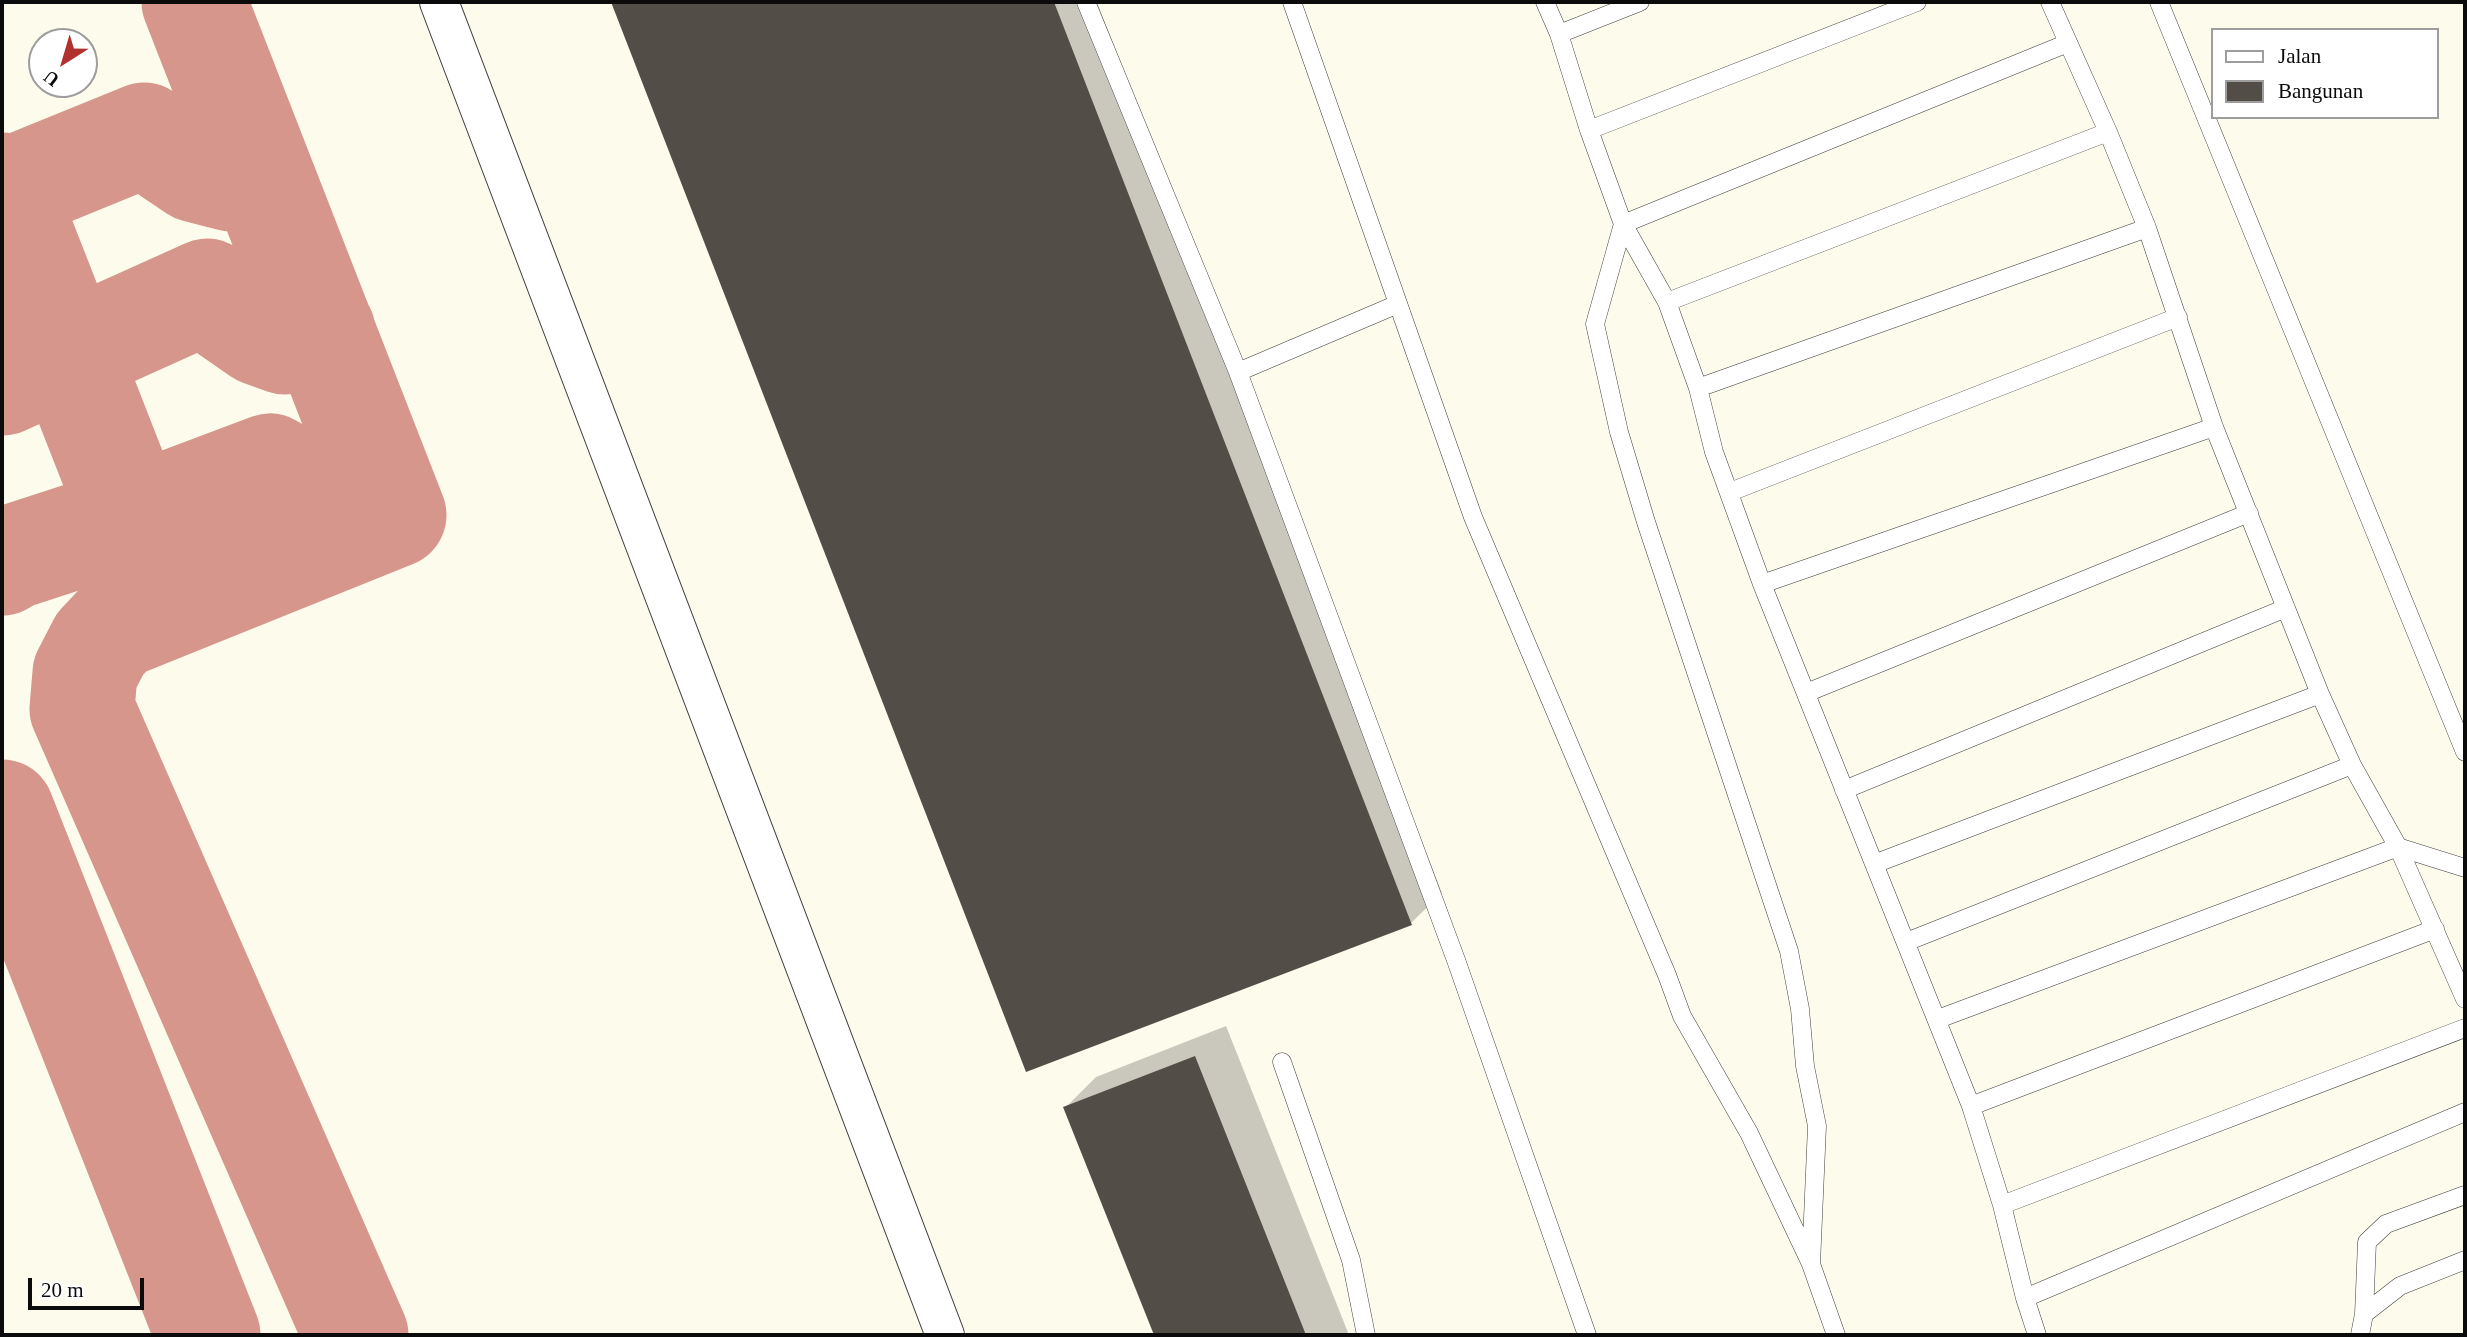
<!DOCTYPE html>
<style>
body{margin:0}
#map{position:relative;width:2467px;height:1337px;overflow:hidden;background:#fdfbeb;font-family:"Times New Roman",serif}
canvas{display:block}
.frame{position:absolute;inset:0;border:4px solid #0b0b0b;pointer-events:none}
.legend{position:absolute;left:2211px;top:28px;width:228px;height:91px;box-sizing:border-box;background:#fff;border:2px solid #9d9d9d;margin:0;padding:9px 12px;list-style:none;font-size:21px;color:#0b0b0b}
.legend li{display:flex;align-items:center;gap:14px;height:35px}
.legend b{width:35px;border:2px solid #9d9d9d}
.north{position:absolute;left:28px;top:28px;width:70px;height:70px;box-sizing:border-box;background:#fff;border:2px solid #9d9d9d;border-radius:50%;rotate:217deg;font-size:19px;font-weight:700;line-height:28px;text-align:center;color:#0b0b0b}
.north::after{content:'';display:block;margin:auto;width:24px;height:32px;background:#b0312e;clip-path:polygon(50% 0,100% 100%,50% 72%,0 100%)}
.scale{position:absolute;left:28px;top:1278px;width:116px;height:32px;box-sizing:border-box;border:4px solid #0b0b0b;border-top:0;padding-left:9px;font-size:21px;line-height:24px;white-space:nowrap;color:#0b0b0b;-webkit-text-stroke:5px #fff;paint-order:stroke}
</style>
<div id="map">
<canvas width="2467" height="1337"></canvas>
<div class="frame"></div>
<ul class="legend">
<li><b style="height:9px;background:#fff"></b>Jalan</li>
<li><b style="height:19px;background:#534d48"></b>Bangunan</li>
</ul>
<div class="north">U</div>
<div class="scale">20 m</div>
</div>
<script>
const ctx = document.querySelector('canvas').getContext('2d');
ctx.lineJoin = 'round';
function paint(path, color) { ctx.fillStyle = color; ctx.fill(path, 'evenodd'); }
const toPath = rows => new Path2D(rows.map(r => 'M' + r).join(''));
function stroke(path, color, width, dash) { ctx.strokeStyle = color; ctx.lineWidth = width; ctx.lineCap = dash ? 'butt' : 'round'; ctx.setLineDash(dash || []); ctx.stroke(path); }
const shadow = toPath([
 [613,2,1097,2,1442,893,1411,923,1027,1070],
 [1226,1026,1349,1335,1156,1335,1066,1107,1096,1077]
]);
const taxiway = toPath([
 [2,185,159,586],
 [2,193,144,135,196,170,231,179,260,173],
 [3,383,207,291,224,308,260,333,285,342,323,331],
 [2,563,12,557,132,518,270,466,340,505,372,515,394,515,194,2],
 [2,812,208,1335],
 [356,1335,82,709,85,673,100,644,116,627,394,515]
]);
const building = toPath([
 [611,2,1054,2,1412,925,1026,1072],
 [1195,1056,1306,1335,1154,1335,1063,1107]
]);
const service = toPath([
 [1086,2,1238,372,1456,960,1587,1335],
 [1292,2,1473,517,1667,975,1682,1016,1749,1133,1811,1264],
 [1545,2,1559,34,1589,130,1623,224,1667,302,1698,388,1714,452,1762,584,1971,1106,2002,1205,2025,1298,2037,1335],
 [2050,2,2108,132,2147,228,2214,427,2320,694,2352,765,2398,847,2465,999],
 [2159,2,2465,752],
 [1559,34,1640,2],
 [1589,130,1917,2],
 [1623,224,1595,324,1619,432,1646,522,1789,951,1800,1009,1805,1066,1817,1126,1811,1264,1836,1335],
 [1623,224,2068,43],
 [1667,302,2108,132],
 [1238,372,1398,304],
 [1698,388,2147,228],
 [1730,492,2178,317],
 [1762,584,2214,427],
 [1806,693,2249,513],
 [1844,790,2286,608],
 [1874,864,2320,694],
 [1906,942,2352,765],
 [1938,1019,2398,847,2465,868],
 [1282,1062,1351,1260,1366,1335],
 [1971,1106,2435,929],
 [2002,1205,2465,1028],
 [2025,1298,2465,1112],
 [2364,1314,2400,1286,2465,1260],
 [2360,1335,2364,1314,2367,1242,2386,1224,2465,1195]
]);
const tertiary = toPath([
 [439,2,945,1335]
]);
paint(shadow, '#0003');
stroke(taxiway, '#d6968c', 105);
paint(building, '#534d48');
stroke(service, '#3e3e3e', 19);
stroke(tertiary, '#3e3e3e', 40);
stroke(service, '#fff', 18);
stroke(tertiary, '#fff', 38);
</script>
